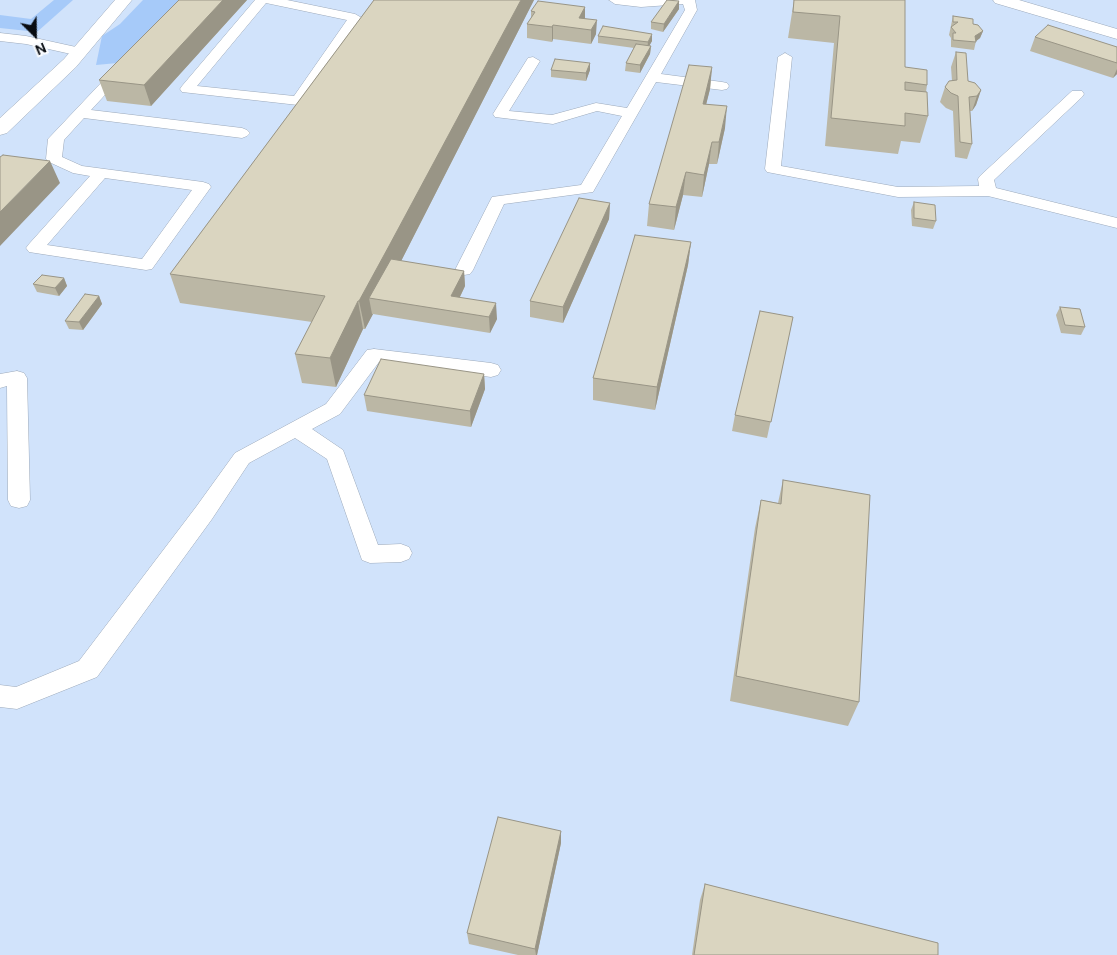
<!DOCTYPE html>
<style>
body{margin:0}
#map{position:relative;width:1117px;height:955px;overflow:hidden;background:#e4effd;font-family:"DM Sans",sans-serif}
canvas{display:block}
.north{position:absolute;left:10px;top:10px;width:50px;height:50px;-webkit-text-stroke:4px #f8fbff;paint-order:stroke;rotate:157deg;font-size:14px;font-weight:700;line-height:20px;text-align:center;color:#080c12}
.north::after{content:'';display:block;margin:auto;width:18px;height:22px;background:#080c12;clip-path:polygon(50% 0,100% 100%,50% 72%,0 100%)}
</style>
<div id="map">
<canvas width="1117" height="955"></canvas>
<div class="north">N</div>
</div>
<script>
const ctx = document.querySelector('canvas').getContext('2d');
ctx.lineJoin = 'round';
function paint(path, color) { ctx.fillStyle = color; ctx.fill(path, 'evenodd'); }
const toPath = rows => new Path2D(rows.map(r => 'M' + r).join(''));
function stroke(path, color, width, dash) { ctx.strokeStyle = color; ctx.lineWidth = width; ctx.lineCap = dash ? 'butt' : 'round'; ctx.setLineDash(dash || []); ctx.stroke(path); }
const built = toPath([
 [0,0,1117,0,1117,955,0,955]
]);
const green = toPath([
 [54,0,73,0,37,32,0,28,0,15,31,19],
 [143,0,186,0,128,62,96,65,102,36,120,24]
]);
const lane = toPath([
 [255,0,287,0,355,14,362,18,303,104,298,105,182,92,180,89,182,86,255,0],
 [266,3,347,20,294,96,197,86,266,3],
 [609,0,695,0,697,10,661,74,722,82,727,83,729,86,727,89,722,90,656,82,593,192,504,204,473,270,470,274,464,275,458,274,455,270,492,197,581,185,622,116,597,111,553,124,495,117,493,114,528,58,533,57,540,61,509,111,552,115,596,103,627,108,685,10,683,4,641,7,615,4,609,0],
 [0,33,26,36,85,49,87,52,80,56,26,44,0,41,0,33],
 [785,53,792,57,781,166,898,187,979,186,978,179,980,176,1072,91,1082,91,1084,94,1082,97,994,180,996,188,1117,218,1117,228,988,196,898,197,767,172,765,169,778,57,785,53],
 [122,65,129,69,91,110,242,128,247,130,250,133,247,136,242,138,84,118,64,140,62,157,82,166,203,182,209,184,211,187,152,269,146,270,29,252,26,248,29,244,90,176,73,173,49,162,46,159,48,139,117,66,122,65],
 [105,178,192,190,142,259,47,245,105,178],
 [374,349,491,363,498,365,501,370,498,375,491,377,379,362,340,414,312,429,343,450,378,545,401,544,409,547,412,553,409,559,401,562,370,563,362,560,327,459,295,438,249,463,212,519,97,677,17,709,0,707,0,685,16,687,79,661,196,507,235,453,326,404,367,350,374,349],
 [17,371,24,373,27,378,30,500,27,506,19,508,11,506,8,500,7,386,0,388,0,374,17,371]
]);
const street = toPath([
 [115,0,132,0,76,67,7,133,0,135,0,118,64,59,115,0],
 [993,0,1019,0,1117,29,1117,39,995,3,993,0]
]);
const wall = toPath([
 [179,0,247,0,151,106,107,101,99,80],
 [371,0,534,0,401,261,464,271,465,286,460,297,497,319,490,333,373,314,365,329,363,329,336,387,302,383,295,354,312,322,180,303,170,274,374,0],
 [794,0,905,0,905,67,927,85,926,92,928,116,920,143,901,141,898,154,825,146,834,43,788,38],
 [679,1,679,9,663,32,651,29,651,22],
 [585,7,585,18,596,34,591,44,553,39,552,42,527,38,527,24,531,18,531,11],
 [953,16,973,24,983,31,980,38,976,41,974,50,951,47,951,38,949,35],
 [598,36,652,41,649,46,651,46,650,54,640,73,625,71,626,63,634,48,598,43],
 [1035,37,1117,47,1117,74,1113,78,1030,51],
 [956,52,968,81,981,90,976,105,972,111,970,111,972,144,967,159,955,157,953,111,946,108,940,102,945,87,952,81,951,67],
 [590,63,590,70,586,81,551,77,551,70],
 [712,67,710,89,706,104,725,128,717,164,709,164,702,197,683,195,674,230,647,226,649,204],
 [914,202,936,221,933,229,912,226,911,210],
 [610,203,609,219,563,323,530,317,530,301],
 [691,242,688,265,655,410,593,400,593,378],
 [64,278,67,286,59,296,37,292,33,284],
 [99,296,102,304,83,330,69,329,65,321],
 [1060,307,1085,327,1081,335,1061,333,1056,315],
 [793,317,767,438,732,431,735,415],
 [484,374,485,389,471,427,367,411,364,395],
 [783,480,859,702,848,726,730,701,755,528,761,500,778,503],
 [561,831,561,843,537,955,518,955,469,944,467,933],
 [705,884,938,955,692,955,700,900]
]);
const shadedWall = toPath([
 [223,0,247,0,151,106,144,85],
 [521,0,534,0,394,275,369,298,372,314,373,314,365,329,359,301],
 [679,1,679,9,663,32,664,24],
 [585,7,585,21,579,18],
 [597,20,596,34,591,44,591,30],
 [553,25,553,39,552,42,552,27],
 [983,31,980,38,975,42,975,36],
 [652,34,652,41,647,50,648,42],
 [651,46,650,54,640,73,640,65],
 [590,63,590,70,586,81,586,73],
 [712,67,710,89,701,125,703,104],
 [1117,69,1117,74,1113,78],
 [981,90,976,105,972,111,977,96],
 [727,106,725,128,717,164,719,142],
 [712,142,709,164,702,197,704,175],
 [50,161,60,183,0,246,0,212],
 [686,172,683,195,674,230,676,207],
 [610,203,609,219,563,323,563,307],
 [691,242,688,265,655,410,657,387],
 [464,271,465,286,453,311,451,296],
 [64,278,67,286,59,296,55,288],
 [99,296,102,304,83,330,79,322],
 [358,301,363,329,336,387,330,358],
 [496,303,497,319,490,333,489,317],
 [484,374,485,389,471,427,470,411],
 [561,831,561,843,537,955,536,955,535,949]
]);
const building = toPath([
 [179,0,223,0,144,85,99,80,179,0],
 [374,0,521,0,389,246,359,301,358,301,330,358,295,354,325,296,170,274,374,0],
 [667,0,679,1,664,24,651,22,667,0],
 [794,0,905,0,905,67,927,70,927,85,905,82,905,90,927,92,928,116,905,113,905,126,831,118,840,16,793,12,794,0],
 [538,1,585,7,579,18,597,20,591,30,553,25,552,27,527,24,535,12,531,11,538,1],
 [953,16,973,19,973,24,978,25,983,31,975,36,976,42,953,40,953,33,956,33,951,27,958,22,953,22,953,16],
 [1048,25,1117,47,1117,63,1035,37,1048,25],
 [603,26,652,34,648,42,598,36,603,26],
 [636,44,651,46,640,65,626,63,636,44],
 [956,52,966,53,968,81,975,83,981,90,977,96,969,97,972,144,960,142,958,96,951,93,945,87,949,81,957,80,956,52],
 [555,59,590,63,586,73,551,70,555,59],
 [689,65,712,67,703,104,727,106,719,142,712,142,704,175,686,172,676,207,649,204,689,65],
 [3,155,50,161,0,212,0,157,3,155],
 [579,198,610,203,563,307,530,301,579,198],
 [914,202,935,205,936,221,914,218,914,202],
 [635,235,691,242,657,387,593,378,635,235],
 [391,259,464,271,451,296,496,303,489,317,369,298,391,259],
 [42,275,64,278,55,288,33,284,42,275],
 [85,294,99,296,79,322,65,321,85,294],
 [1060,307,1080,309,1085,327,1065,325,1060,307],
 [760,311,793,317,771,422,735,415,760,311],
 [381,359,484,374,470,411,364,395,381,359],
 [783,480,870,495,859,702,736,676,761,500,781,504,783,480],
 [498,817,561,831,535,949,467,933,498,817],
 [705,884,938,943,938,955,694,955,705,884]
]);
paint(built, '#d1e3fb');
paint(green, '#a6caf9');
stroke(lane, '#9daabb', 1);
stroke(street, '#9daabb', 1);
paint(lane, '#fff');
paint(street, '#fff');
paint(wall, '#bbb7a5');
paint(shadedWall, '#999586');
paint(building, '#dad5c0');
stroke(building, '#999586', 1);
</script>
